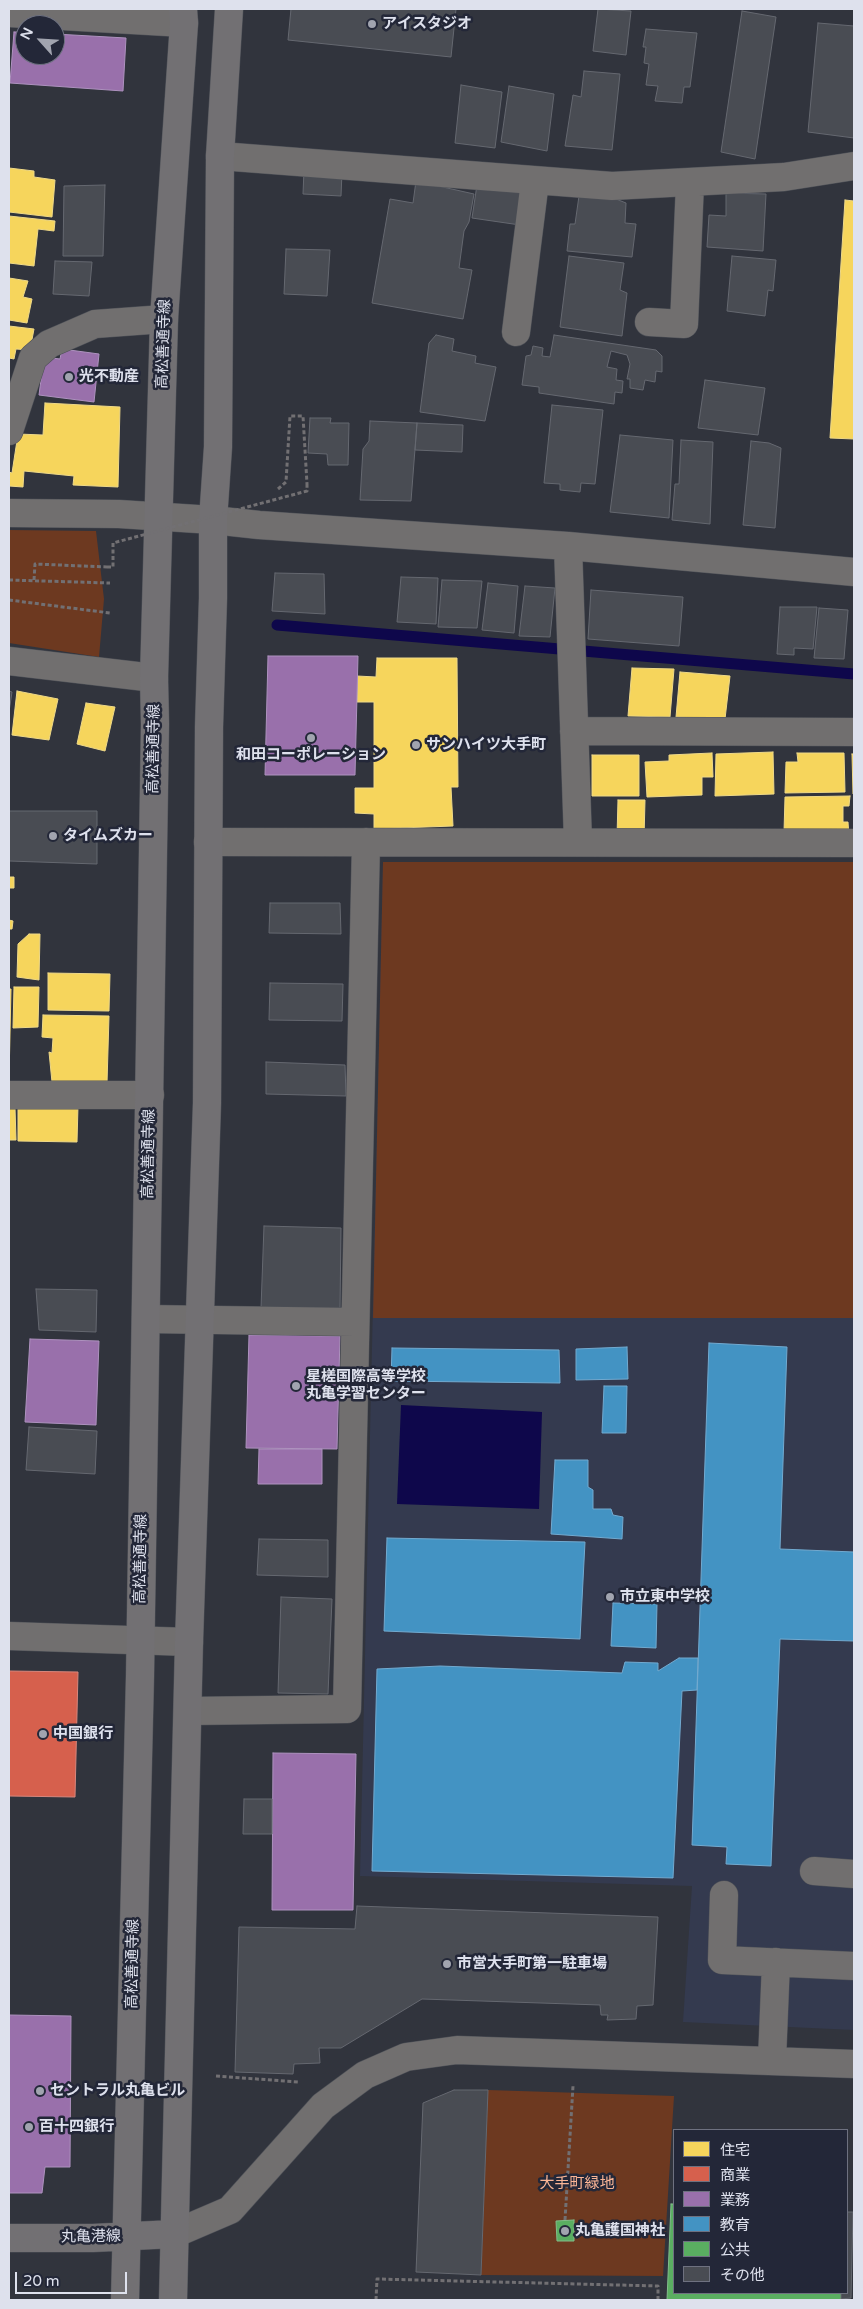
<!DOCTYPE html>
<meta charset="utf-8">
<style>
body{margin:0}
#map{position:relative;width:863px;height:2309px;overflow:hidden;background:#31343d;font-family:"Varela Round","Noto Sans JP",sans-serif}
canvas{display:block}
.frame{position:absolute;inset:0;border:10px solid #dee1ed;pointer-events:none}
.legend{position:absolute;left:673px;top:2129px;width:175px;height:165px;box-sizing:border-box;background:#232738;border:1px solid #6e7180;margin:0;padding:6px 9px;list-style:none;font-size:15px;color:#dee1ed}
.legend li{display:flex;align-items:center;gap:10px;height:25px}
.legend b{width:25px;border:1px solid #6e7180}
.north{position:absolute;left:15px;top:15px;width:50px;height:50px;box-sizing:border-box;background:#232738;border:1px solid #6e7180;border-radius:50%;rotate:296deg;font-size:14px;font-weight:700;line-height:20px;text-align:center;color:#dee1ed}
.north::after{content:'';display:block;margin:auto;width:18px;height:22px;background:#a1a4af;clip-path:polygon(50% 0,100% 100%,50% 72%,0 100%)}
.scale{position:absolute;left:15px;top:2272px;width:112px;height:22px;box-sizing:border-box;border:2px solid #dee1ed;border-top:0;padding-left:6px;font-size:15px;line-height:18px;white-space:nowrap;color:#dee1ed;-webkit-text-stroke:4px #232738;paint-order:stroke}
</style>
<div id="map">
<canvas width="863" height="2309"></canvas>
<div class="frame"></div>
<ul class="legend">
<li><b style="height:14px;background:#f6d55c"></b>住宅</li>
<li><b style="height:14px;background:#d6604d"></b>商業</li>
<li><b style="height:14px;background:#9970ab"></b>業務</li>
<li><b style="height:14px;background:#4393c3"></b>教育</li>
<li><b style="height:14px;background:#5aae61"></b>公共</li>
<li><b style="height:14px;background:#494c53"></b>その他</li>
</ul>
<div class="north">N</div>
<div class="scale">20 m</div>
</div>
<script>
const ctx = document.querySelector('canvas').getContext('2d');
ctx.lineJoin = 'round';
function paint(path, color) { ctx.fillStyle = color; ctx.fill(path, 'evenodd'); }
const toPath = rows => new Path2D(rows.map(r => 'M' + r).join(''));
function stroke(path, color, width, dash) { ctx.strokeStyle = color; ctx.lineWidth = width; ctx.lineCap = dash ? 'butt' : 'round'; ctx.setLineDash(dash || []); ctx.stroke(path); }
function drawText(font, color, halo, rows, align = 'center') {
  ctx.font = font + ' "Varela Round","Noto Sans JP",sans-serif'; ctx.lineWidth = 5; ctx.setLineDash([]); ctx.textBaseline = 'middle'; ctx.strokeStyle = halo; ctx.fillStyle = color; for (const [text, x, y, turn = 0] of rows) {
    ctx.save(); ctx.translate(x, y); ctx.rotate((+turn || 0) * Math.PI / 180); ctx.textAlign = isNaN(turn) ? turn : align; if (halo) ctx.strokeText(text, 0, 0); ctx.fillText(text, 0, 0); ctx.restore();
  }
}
const built = toPath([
 [383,862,854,862,854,2030,683,2022,692,1886,360,1876]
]);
const green = toPath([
 [9,530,96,531,104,599,99,657,9,643],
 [383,862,854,862,854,1318,373,1318],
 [488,2090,674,2096,663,2276,481,2275]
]);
const water = toPath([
 [401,1405,542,1412,539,1509,397,1504]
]);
const homes = toPath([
 [9,168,34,171,34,177,55,180,52,217,9,212,9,168],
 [845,200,854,201,854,439,830,438,845,200],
 [9,216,55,221,54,231,38,229,34,266,9,263,9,216],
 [9,278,28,281,23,297,32,299,27,323,9,320,9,278],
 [9,326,34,329,30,350,16,349,14,359,9,358,9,326],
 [45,403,120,407,118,487,73,485,74,476,24,471,23,487,9,486,9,472,12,473,18,434,43,435,45,403],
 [377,658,457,658,458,787,451,787,453,826,374,829,374,814,355,813,355,788,374,788,374,702,357,702,357,676,376,677,377,658],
 [632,668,674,669,670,717,628,716,632,668],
 [680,672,730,676,725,719,676,717,680,672],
 [17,691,58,699,49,740,12,735,17,691],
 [86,703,115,707,105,751,77,744,86,703],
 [773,752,774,794,715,796,716,754,773,752],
 [712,753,713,777,702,777,702,795,647,797,645,762,669,761,669,755,712,753],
 [797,753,844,753,845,792,785,793,786,762,798,762,797,753],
 [852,754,854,754,854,794,853,794,852,754],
 [592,755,639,755,639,796,592,796,592,755],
 [850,796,849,806,843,806,843,822,848,822,849,837,784,832,785,797,850,796],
 [618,800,645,800,644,838,617,837,618,800],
 [9,877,14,877,14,888,9,888,9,877],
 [9,920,13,921,12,929,9,929,9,920],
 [29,934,40,934,39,980,17,977,18,944,29,934],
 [48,973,110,974,109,1011,48,1010,48,973],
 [14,987,39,987,38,1027,13,1028,14,987],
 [9,989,11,989,9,1078,9,989],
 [43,1015,109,1016,107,1083,52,1082,49,1052,52,1053,53,1038,42,1037,43,1015],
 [78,1106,77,1142,18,1141,18,1107,78,1106],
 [9,1108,15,1108,16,1140,9,1140,9,1108]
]);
const shops = toPath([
 [9,1671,78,1672,75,1797,9,1796,9,1671]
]);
const offices = toPath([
 [14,32,25,32,25,55,55,55,55,34,126,38,123,91,10,83,14,32],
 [62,349,99,354,94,402,39,395,44,357,60,359,62,349],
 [268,656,358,656,355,775,265,775,268,656],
 [249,1335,340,1336,337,1449,246,1448,249,1335],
 [30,1339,99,1341,96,1425,25,1422,30,1339],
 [259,1449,322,1449,322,1484,258,1484,259,1449],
 [273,1753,356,1754,353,1910,272,1910,273,1753],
 [9,2015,71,2016,70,2167,45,2167,42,2193,9,2193,9,2015]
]);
const schools = toPath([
 [709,1343,787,1347,780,1549,854,1552,854,1641,780,1639,771,1866,726,1864,727,1847,692,1845,709,1343],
 [627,1347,628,1379,576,1380,576,1349,627,1347],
 [392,1348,559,1350,560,1383,391,1381,392,1348],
 [604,1386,627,1386,626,1433,602,1433,604,1386],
 [555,1460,588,1460,588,1487,593,1490,593,1509,611,1509,613,1515,623,1517,622,1539,551,1534,555,1460],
 [387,1538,585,1542,580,1639,384,1631,387,1538],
 [613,1603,657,1604,656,1648,611,1646,613,1603],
 [679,1658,698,1658,697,1690,682,1691,673,1878,372,1871,377,1669,440,1666,622,1673,625,1662,658,1663,658,1671,679,1658]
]);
const public = toPath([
 [671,2204,674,2204,674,2293,841,2293,841,2300,667,2300,671,2204],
 [574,2220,574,2241,557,2241,556,2221,574,2220]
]);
const stream = toPath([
 [277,625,854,674]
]);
const building = toPath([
 [291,9,456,9,451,57,288,40,291,9],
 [598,9,631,11,626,55,593,51,598,9],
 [742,11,776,17,755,159,721,152,742,11],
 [818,23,854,26,854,138,808,132,818,23],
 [646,29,697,33,690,87,684,87,682,103,655,101,658,86,646,85,649,64,644,63,646,47,643,47,646,29],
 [584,71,620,74,612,150,565,146,573,95,581,97,584,71],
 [461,85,502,92,495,148,455,143,461,85],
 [509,86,554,94,547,151,501,142,509,86],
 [304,170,342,172,341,196,303,194,304,170],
 [416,181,474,194,469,222,464,231,459,268,472,270,463,319,372,303,390,199,413,203,416,181],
 [105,185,103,256,63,256,64,186,105,185],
 [477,185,525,189,520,225,472,218,477,185],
 [726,193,766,194,763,251,707,247,709,215,726,216,726,193],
 [579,196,616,199,626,203,625,223,636,224,632,257,567,251,570,224,575,224,579,196],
 [286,249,330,250,327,296,284,294,286,249],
 [569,256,624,263,620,290,627,293,622,336,560,327,569,256],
 [732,256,776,260,773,291,768,290,765,316,727,311,732,256],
 [55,261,92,262,89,296,53,294,55,261],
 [436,335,454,339,452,351,476,356,475,363,496,367,485,421,420,412,429,343,436,335],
 [554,335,656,350,662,356,662,372,656,371,655,382,645,380,643,390,630,388,630,379,627,379,630,364,627,355,611,351,607,367,617,369,616,380,623,381,622,393,615,392,614,404,539,393,539,387,522,385,526,356,531,355,533,346,543,348,542,356,550,357,554,335],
 [705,380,765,388,758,435,698,428,705,380],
 [552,405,603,410,595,484,581,483,580,492,560,490,560,484,544,483,552,405],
 [310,418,331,418,330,423,349,423,348,465,328,465,327,454,308,453,310,418],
 [370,421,417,423,411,501,360,500,363,449,369,441,370,421],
 [417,423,463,425,462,452,415,450,417,423],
 [620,435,673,440,669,518,610,512,620,435],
 [681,440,713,442,710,524,672,520,675,484,679,484,681,440],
 [751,441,769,443,781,448,775,528,743,525,751,441],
 [275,573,324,574,325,614,272,611,275,573],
 [401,577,438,578,436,624,397,622,401,577],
 [442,580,482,581,477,628,438,627,442,580],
 [488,583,518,586,514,633,482,630,488,583],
 [525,586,555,588,550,637,519,636,525,586],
 [591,590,683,597,679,646,588,639,591,590],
 [780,607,817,607,813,649,794,648,794,655,777,654,780,607],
 [819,608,848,610,844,659,814,658,819,608],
 [9,691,12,692,9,712,9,691],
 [9,811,97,811,97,864,9,861,9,811],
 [270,903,340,903,341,934,269,933,270,903],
 [270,983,343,984,342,1021,269,1020,270,983],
 [266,1062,345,1065,346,1096,266,1094,266,1062],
 [264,1226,341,1228,340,1309,261,1308,264,1226],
 [36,1289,97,1290,96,1332,39,1330,36,1289],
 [29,1427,97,1431,95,1474,26,1470,29,1427],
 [259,1539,328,1540,328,1577,257,1575,259,1539],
 [281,1597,332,1599,328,1694,278,1693,281,1597],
 [244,1799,272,1799,272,1834,243,1834,244,1799],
 [357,1906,658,1917,653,2005,637,2006,636,2019,607,2020,608,2015,601,2015,600,2005,422,1999,341,2048,319,2048,320,2063,294,2064,293,2074,235,2072,239,1927,355,1929,357,1906],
 [454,2090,488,2090,481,2275,416,2272,423,2103,454,2090],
 [847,2212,853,2212,851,2298,841,2299,841,2293,847,2293,847,2212]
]);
const path = toPath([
 [278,489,286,482,290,416,303,416,307,484],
 [9,580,110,583],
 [34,580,35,564,107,567],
 [9,600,110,613],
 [216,2076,298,2082],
 [565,2220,573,2086],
 [376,2300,377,2279,658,2286,658,2300]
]);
const minor = toPath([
 [9,13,184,23],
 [220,156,612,186,784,177,854,166],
 [649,322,684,324,690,183],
 [516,332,535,181],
 [9,431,33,358,49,344,95,324,164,319],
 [9,513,119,514,213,520,259,525,568,546,854,572],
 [568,546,578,842],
 [9,661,154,678],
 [574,731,854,732],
 [208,842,854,843],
 [9,1095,150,1095],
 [146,1319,355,1322],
 [9,1636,189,1642],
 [188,1711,347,1709,366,842],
 [814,1871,854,1874],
 [724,1895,722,1960,854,1966],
 [772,2060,776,1962],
 [174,2234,230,2210,323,2106,365,2075,406,2057,457,2050,854,2064]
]);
const major = toPath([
 [9,2238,93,2238,174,2234],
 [125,2300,140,1676,155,724,154,678,164,319,184,23,183,9],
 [173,2300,189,1642,207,1103,209,727,213,598,213,520,218,447,220,156,229,9]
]);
const pathBridge = toPath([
 [107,567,113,567,113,543,307,491,307,484]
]);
const markers = [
 [372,24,5,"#a1a4af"],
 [69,377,5,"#a1a4af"],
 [311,738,5,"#a1a4af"],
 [416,745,5,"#a1a4af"],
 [53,836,5,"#a1a4af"],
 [296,1386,5,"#a1a4af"],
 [610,1597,5,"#a1a4af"],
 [43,1734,5,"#a1a4af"],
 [447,1964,5,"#a1a4af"],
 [40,2091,5,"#a1a4af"],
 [29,2127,5,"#a1a4af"],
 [565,2231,5,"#a1a4af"]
];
const poiNames = [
 ["アイスタジオ",382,24],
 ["光不動産",79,377],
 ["サンハイツ大手町",426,745],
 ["和田コーポレーション",311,755,"center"],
 ["タイムズカー",63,836],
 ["星槎国際高等学校",306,1377],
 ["丸亀学習センター",306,1394],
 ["市立東中学校",620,1597],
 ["中国銀行",53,1734],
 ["市営大手町第一駐車場",457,1964],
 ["セントラル丸亀ビル",50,2091],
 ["百十四銀行",39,2127],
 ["丸亀護国神社",575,2231]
];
const streetNames = [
 ["高松善通寺線",164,344,-88],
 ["高松善通寺線",154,749,-89],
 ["高松善通寺線",149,1154,-89],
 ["高松善通寺線",141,1559,-89],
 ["高松善通寺線",133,1964,-89],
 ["丸亀港線",91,2237,-1]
];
const parkNames = [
 ["大手町緑地",577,2184]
];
paint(built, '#343a4f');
paint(green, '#6d3920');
paint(water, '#0e074b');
paint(homes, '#f6d55c');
stroke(homes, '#efd988', 1);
paint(shops, '#d6604d');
stroke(shops, '#d8877d', 1);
paint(offices, '#9970ab');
stroke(offices, '#ae92bf', 1);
paint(schools, '#4393c3');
stroke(schools, '#72aad0', 1);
paint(public, '#5aae61');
stroke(public, '#82bd8b', 1);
stroke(stream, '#0e074b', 11);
paint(building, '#494c53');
stroke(building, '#656870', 1);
stroke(minor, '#4e5158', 29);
stroke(major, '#4e5158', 29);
stroke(path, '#727073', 3, [4, 2.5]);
stroke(minor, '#716f6f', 28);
stroke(major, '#727073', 28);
stroke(pathBridge, '#727073', 3, [4, 2.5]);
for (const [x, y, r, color] of markers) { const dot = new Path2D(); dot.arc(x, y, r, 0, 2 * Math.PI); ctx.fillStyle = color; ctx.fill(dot); stroke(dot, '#232738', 2); }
drawText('bold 15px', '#dee1ed', '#232738', poiNames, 'left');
drawText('15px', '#dee1ed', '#232738', streetNames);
drawText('15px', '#fbb696', '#232738', parkNames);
</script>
